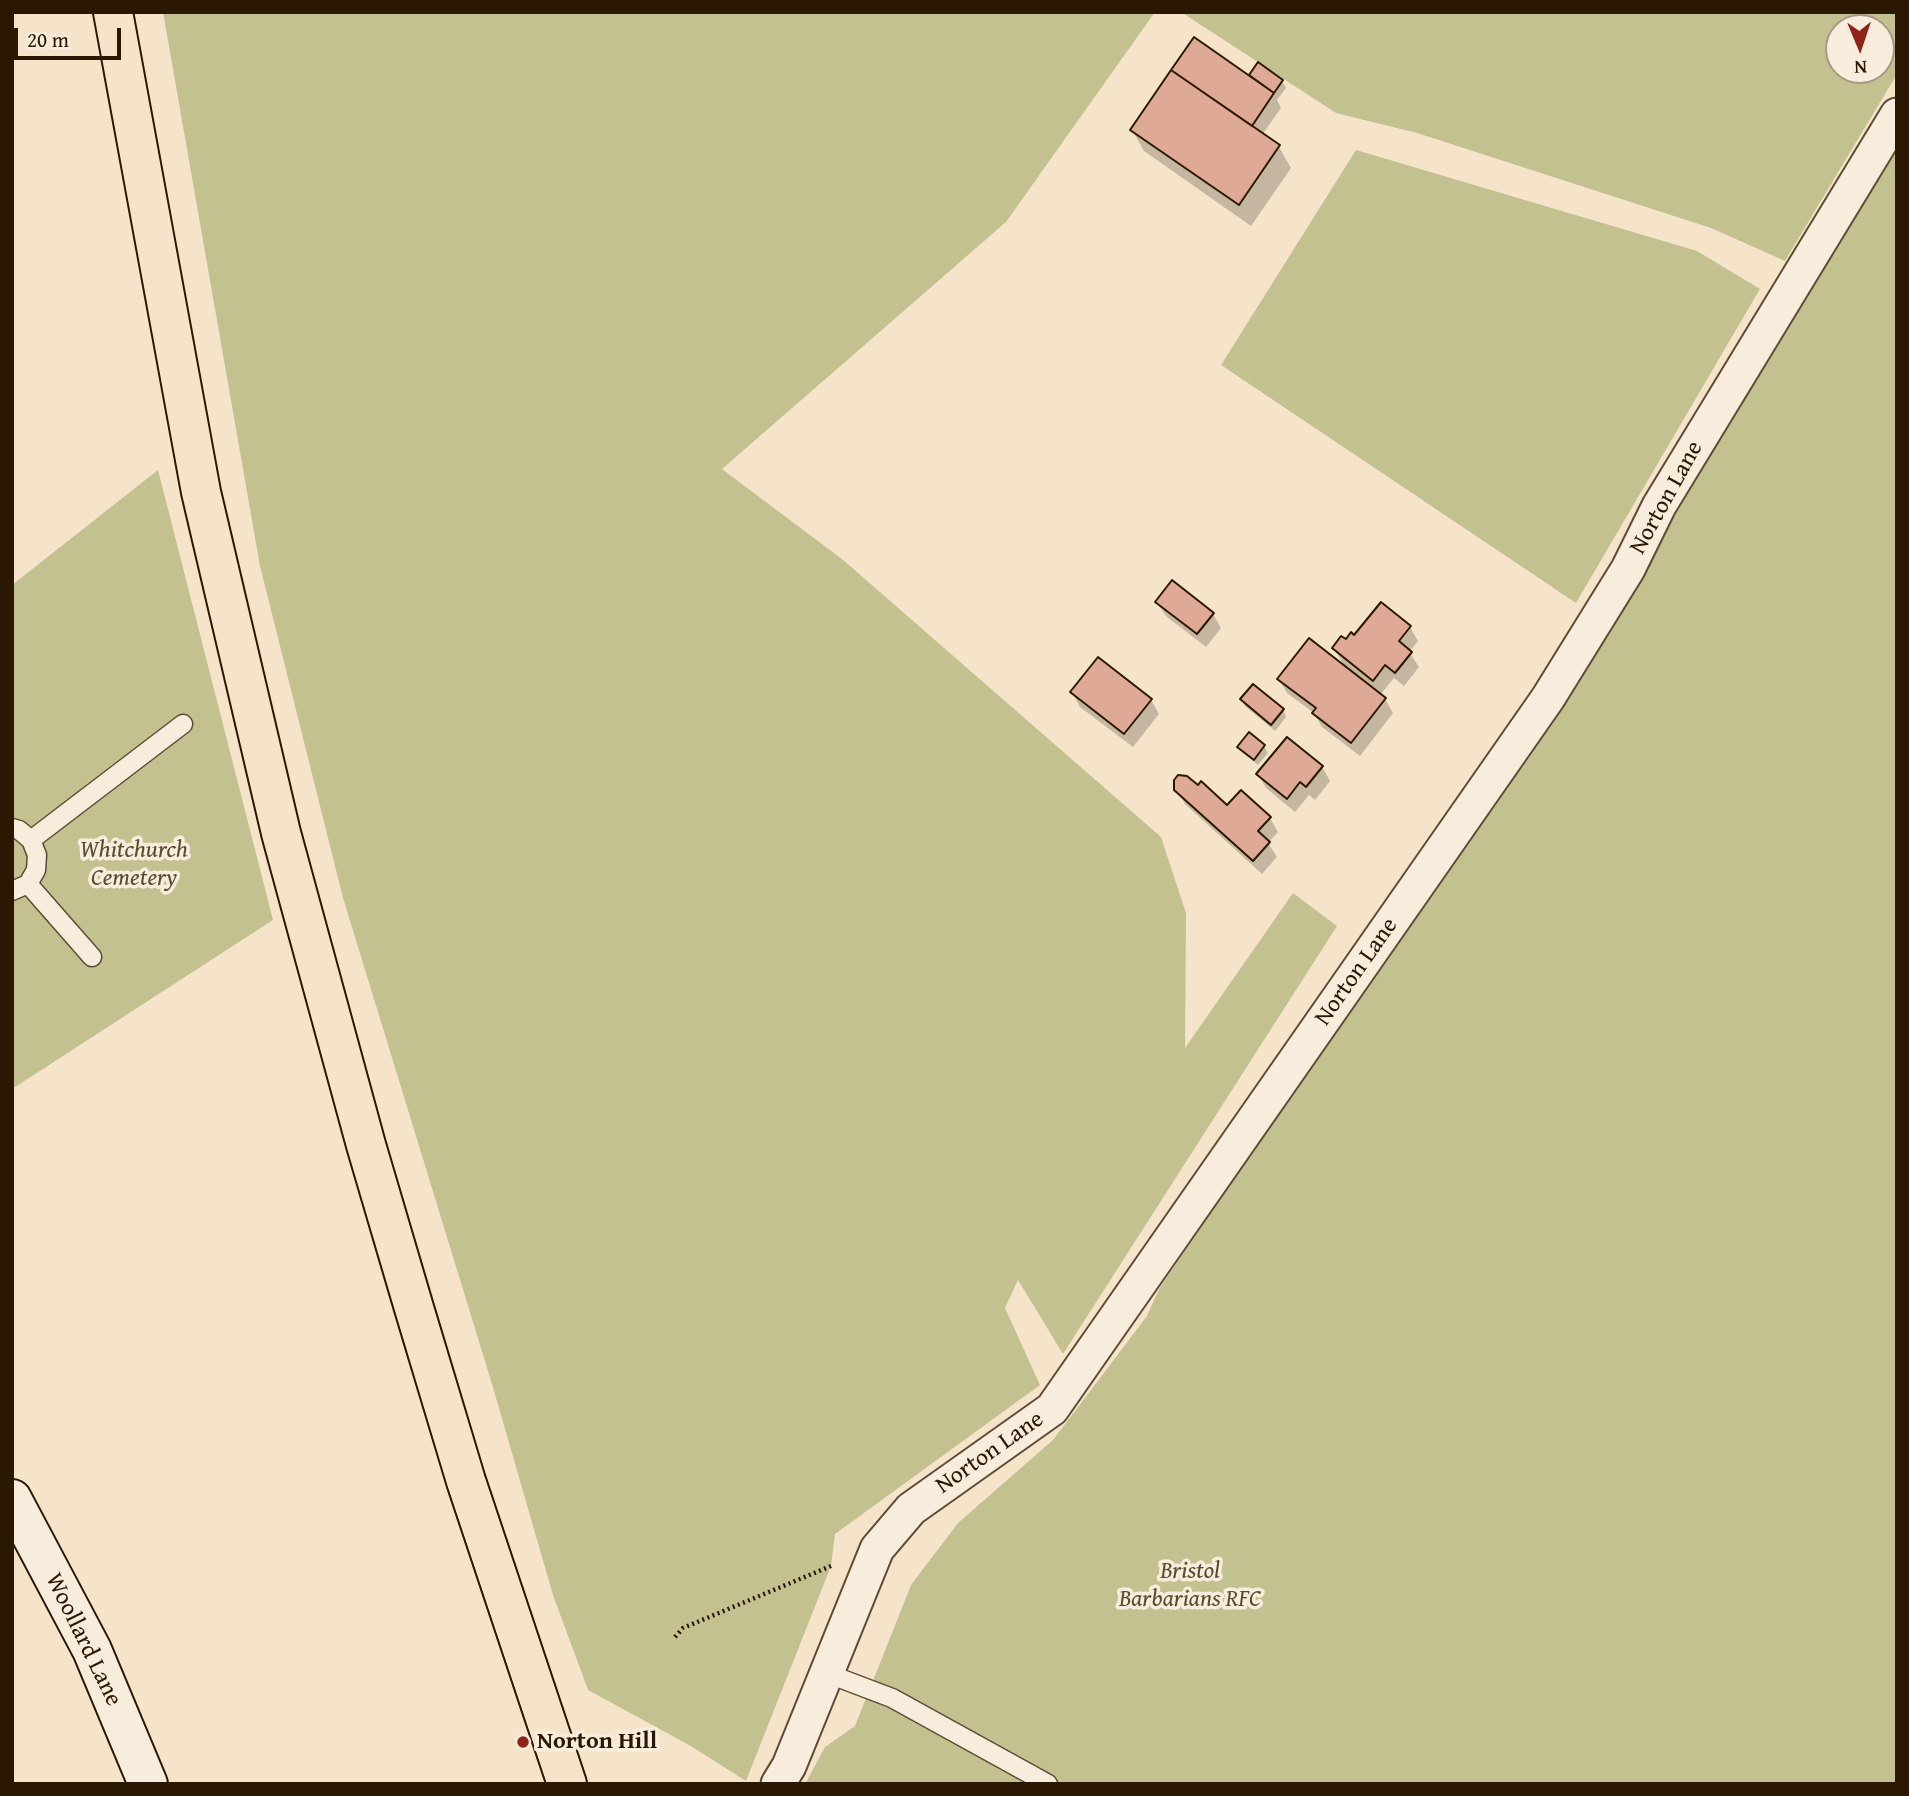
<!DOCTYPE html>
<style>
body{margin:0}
#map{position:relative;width:1909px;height:1796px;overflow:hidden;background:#f5e4ca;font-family:"Gentium Book Plus",serif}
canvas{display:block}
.frame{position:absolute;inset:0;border:14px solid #2b1803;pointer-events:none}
.north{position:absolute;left:1825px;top:14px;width:70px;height:70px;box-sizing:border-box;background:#f8eddd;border:2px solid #a69886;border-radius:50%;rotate:178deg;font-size:19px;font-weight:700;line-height:28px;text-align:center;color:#2b1803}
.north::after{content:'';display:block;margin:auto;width:24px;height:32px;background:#8f2418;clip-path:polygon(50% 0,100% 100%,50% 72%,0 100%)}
.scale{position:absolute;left:14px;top:28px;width:107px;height:32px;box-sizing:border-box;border:4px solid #2b1803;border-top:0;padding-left:9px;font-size:21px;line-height:24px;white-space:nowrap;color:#2b1803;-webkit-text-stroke:5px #f8eddd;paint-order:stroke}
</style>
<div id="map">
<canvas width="1909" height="1796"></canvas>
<div class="frame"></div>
<div class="north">N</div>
<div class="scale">20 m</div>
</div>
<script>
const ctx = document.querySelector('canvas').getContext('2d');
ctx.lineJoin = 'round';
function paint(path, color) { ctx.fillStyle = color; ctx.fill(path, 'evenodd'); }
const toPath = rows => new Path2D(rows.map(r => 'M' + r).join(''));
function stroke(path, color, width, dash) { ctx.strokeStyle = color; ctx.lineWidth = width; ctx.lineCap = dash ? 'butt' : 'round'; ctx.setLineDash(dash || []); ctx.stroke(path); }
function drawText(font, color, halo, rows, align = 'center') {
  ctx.font = font + ' "Gentium Book Plus",serif'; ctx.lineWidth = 7; ctx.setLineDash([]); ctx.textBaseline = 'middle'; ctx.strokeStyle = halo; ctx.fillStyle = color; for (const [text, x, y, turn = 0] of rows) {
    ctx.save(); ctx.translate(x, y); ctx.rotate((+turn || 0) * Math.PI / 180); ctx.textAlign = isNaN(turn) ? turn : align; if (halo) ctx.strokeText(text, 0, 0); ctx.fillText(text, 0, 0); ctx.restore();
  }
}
const green = toPath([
 [163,12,1155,12,1006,222,722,469,842,559,1161,837,1186,913,1185,1048,1293,893,1337,926,1063,1354,1018,1280,1005,1308,1040,1385,835,1534,831,1566,746,1781,689,1745,588,1690,553,1595,492,1384,343,898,260,566],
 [1181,12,1897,12,1897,74,1785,261,1711,228,1417,133,1336,113],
 [1839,28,1881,28,1881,70,1839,70],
 [1897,147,1897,1784,805,1784,825,1747,855,1726,911,1585,958,1523,1053,1440,1147,1316,1159,1289,1559,701,1640,575,1809,287],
 [1356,150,1697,251,1760,289,1576,603,1221,365],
 [158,470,273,920,12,1089,12,585]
]);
const shadow = toPath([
 [1251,75,1282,81,1286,88,1277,100,1281,108,1262,135,1279,147,1291,168,1251,226,1144,151,1132,130,1255,81],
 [1157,602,1213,614,1221,628,1206,647,1166,616],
 [1410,627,1418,641,1409,652,1419,667,1404,686,1394,678,1380,695,1385,699,1393,713,1360,756,1322,727,1314,713,1287,693,1279,679,1346,669,1334,648,1354,637],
 [1072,692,1151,700,1159,714,1133,747,1080,707],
 [1242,700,1283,710,1286,717,1275,731,1245,706],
 [1264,746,1268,753,1258,765,1243,753,1239,747],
 [1322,767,1330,781,1315,800,1309,795,1295,812,1266,788,1258,774],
 [1176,789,1227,808,1270,818,1278,832,1268,843,1277,857,1262,874,1185,804]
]);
const building = toPath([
 [1194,37,1274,93,1252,126,1171,70,1194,37],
 [1258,62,1283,80,1274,93,1249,75,1258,62],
 [1171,70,1280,145,1239,205,1130,130,1171,70],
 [1172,580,1214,613,1197,634,1155,602,1172,580],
 [1381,602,1411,626,1399,641,1412,652,1395,673,1385,665,1373,681,1332,648,1341,636,1346,639,1351,632,1354,635,1381,602],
 [1309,638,1386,698,1351,743,1312,713,1316,708,1277,679,1309,638],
 [1098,657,1152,699,1124,734,1070,692,1098,657],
 [1253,684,1284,709,1271,725,1240,699,1253,684],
 [1249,732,1265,745,1254,760,1237,747,1249,732],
 [1287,737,1323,766,1306,787,1300,782,1287,799,1256,774,1287,737],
 [1178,775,1187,776,1198,785,1201,781,1227,805,1241,790,1271,817,1258,831,1270,842,1253,861,1174,790,1174,780,1178,775]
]);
const path = toPath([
 [675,1637,683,1628,831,1566]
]);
const lane = toPath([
 [12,828,19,830,31,840,37,855,36,870,28,884,12,891],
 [31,840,183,724],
 [28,884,92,957],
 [826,1673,892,1698,1048,1784]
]);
const street = toPath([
 [778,1784,789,1766,877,1549,911,1509,1052,1409,1548,698,1628,569,1659,506,1897,115]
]);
const secondary = toPath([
 [12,1499,92,1650,148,1784]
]);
const highway = toPath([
 [113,12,201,492,281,833,366,1145,414,1308,466,1481,567,1784]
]);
const markers = [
 [523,1742,7,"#8f2418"]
];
const streetNames = [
 ["Norton Lane",1667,498,-61],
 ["Norton Lane",1357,972,-55],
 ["Norton Lane",990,1453,-35],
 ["Woollard Lane",83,1640,64]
];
const parkNames = [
 ["Whitchurch",134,851],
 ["Cemetery",134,879],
 ["Bristol",1190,1572],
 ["Barbarians RFC",1190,1600]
];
const poiNames = [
 ["Norton Hill",537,1742]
];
paint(green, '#c4c191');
paint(shadow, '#0003');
paint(building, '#dea996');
stroke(building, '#2b1803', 2);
stroke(lane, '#5e4b35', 21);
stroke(street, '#5e4b35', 37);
stroke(secondary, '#2b1803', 42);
stroke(highway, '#2b1803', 42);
stroke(path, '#2b1803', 4.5, [2, 3.5]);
stroke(lane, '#f8eddd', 18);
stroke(street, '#f8eddd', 33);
stroke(secondary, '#f8eddd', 38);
stroke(highway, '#f5e4ca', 38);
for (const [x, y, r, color] of markers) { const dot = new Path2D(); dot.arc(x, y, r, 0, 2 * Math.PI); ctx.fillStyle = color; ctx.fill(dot); stroke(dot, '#f8eddd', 2.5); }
drawText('24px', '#2b1803', '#f8eddd', streetNames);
drawText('italic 24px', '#594b2e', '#f8eddd', parkNames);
drawText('bold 24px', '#2b1803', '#f8eddd', poiNames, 'left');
</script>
